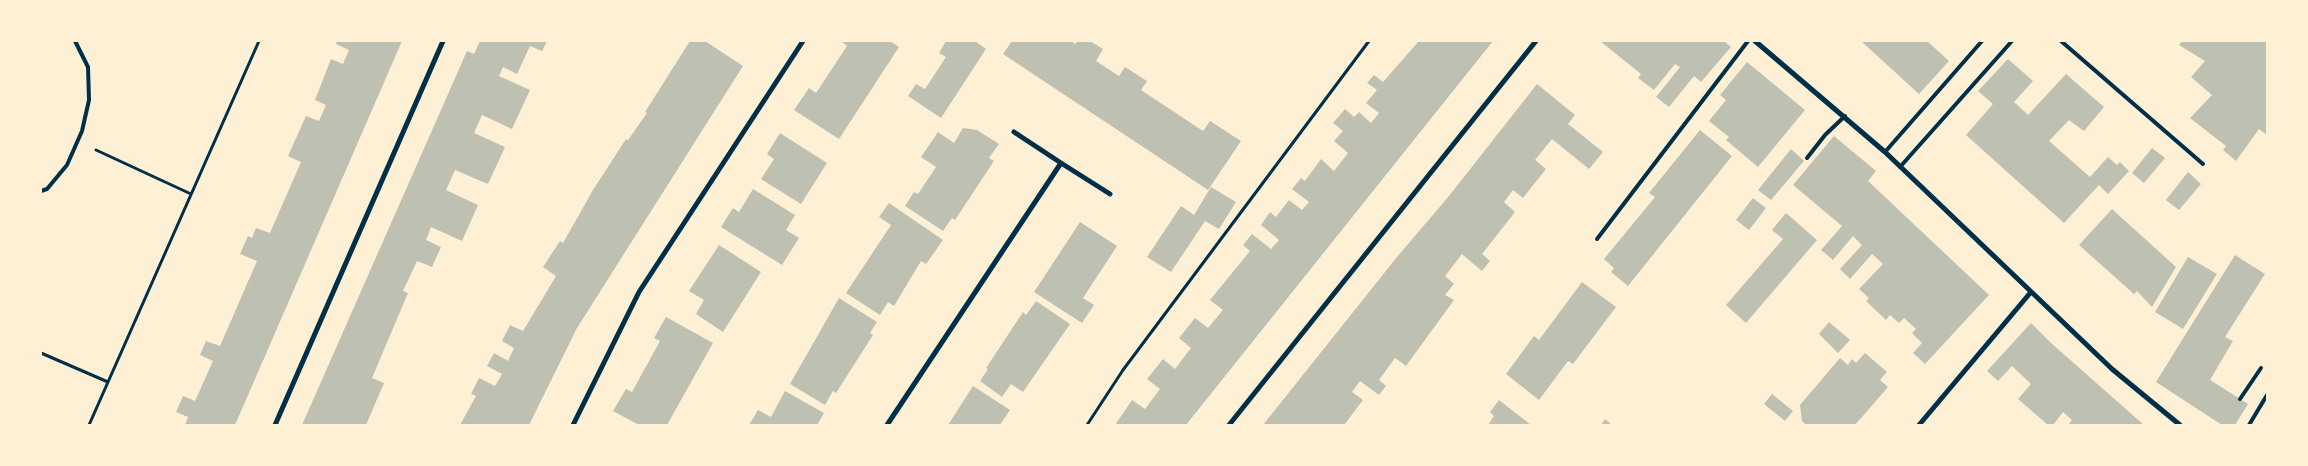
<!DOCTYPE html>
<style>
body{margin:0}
#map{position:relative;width:2308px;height:466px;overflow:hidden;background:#fdf0d5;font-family:Rubik,sans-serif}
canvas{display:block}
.frame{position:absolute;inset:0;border:42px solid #fdf0d5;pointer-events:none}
</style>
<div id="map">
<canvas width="2308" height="466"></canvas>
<div class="frame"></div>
</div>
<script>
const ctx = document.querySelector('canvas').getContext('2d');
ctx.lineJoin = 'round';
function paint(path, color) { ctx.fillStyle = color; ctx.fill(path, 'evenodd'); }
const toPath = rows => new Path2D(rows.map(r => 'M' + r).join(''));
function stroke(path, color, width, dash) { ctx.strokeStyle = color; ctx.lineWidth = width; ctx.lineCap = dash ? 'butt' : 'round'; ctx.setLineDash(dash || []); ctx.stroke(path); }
const building = toPath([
 [337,41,402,41,235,425,185,425,188,417,176,412,183,396,195,401,213,361,200,355,206,341,220,346,257,261,240,254,248,236,252,238,256,228,270,233,301,162,288,156,306,116,319,121,326,105,315,100,331,59,343,64,349,50,336,44],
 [480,41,547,41,542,51,530,46,517,74,503,67,499,76,530,90,512,129,482,115,474,133,505,147,488,184,455,170,446,190,478,205,462,241,431,227,426,240,441,247,432,267,417,261,403,291,408,293,372,378,384,383,366,425,302,425,467,51,474,54],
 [690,41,705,41,743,66,577,328,529,425,460,425,476,396,471,394,479,378,495,386,502,374,487,366,494,353,508,361,514,348,502,341,510,325,523,331,556,276,543,267,560,241,563,243,593,190,626,139,628,140,647,113,645,112],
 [841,41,890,41,899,47,839,139,794,110,809,88,816,93,847,46],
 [946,41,975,41,986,49,941,118,908,96,916,84,925,89,946,57,939,53],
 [1012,41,1071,41,1075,44,1078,41,1090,41,1103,49,1096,61,1119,76,1125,67,1147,81,1141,90,1203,131,1210,121,1241,141,1208,190,1003,54],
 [1419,41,1493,41,1186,425,1115,425,1132,400,1145,409,1160,389,1147,379,1163,359,1175,369,1191,348,1179,338,1195,318,1208,328,1223,310,1210,300,1250,251,1243,245,1252,234,1271,249,1279,240,1261,225,1270,212,1276,217,1289,200,1302,210,1309,202,1292,189,1301,178,1305,181,1321,159,1334,171,1348,153,1334,141,1343,131,1333,123,1345,109,1354,117,1359,112,1371,123,1379,113,1366,103,1377,90,1367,83,1374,75,1383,82],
 [1600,41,1724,41,1731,47,1701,82,1694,76,1669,107,1656,97,1680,67,1675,64,1654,90,1638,78,1641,74],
 [1861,41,1927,41,1949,61,1919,94],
 [2182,41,2267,41,2267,135,2259,129,2236,161,2223,150,2226,146,2190,118,2212,95,2191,77,2205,61,2179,45],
 [2008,59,2033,81,2014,102,2028,115,2066,74,2104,107,2084,131,2069,120,2049,141,2090,177,2108,157,2117,165,2120,162,2129,171,2108,194,2099,185,2064,223,1966,135,1993,104,1978,91],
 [1747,62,1805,110,1758,167,1726,140,1729,137,1709,121,1726,100,1720,95],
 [1537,84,1575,115,1568,124,1603,152,1589,169,1552,139,1535,160,1546,169,1523,198,1513,190,1504,202,1515,212,1482,254,1490,261,1482,271,1462,254,1445,276,1454,284,1445,295,1454,300,1406,366,1395,358,1379,380,1386,386,1379,395,1360,381,1352,392,1363,400,1344,425,1263,425,1397,257,1449,196],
 [963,128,977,130,999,144,989,158,994,161,955,220,952,218,943,231,905,206,914,192,918,194,936,167,921,157,938,132,954,143],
 [1700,130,1732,156,1628,286,1611,272,1614,268,1604,259,1655,197,1649,193],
 [780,133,827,163,801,204,761,179,774,159,767,154],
 [1834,136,1876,171,1868,181,1989,295,1925,364,1913,353,1922,343,1912,333,1916,329,1904,318,1899,323,1890,315,1886,320,1866,301,1869,298,1859,289,1883,264,1872,254,1850,279,1840,269,1862,245,1853,236,1833,260,1821,250,1842,226,1793,185],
 [2152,148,2165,158,2144,183,2132,173],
 [1791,149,1804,161,1771,200,1758,190],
 [2188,172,2201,184,2179,210,2166,200],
 [1211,187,1236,202,1219,229,1205,221,1171,272,1147,257,1181,206,1194,215],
 [753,189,795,215,786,230,799,238,782,265,721,227,733,208,739,212],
 [1753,198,1766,208,1749,230,1736,220],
 [889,203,943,240,926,264,921,261,894,306,888,302,880,315,846,293,891,225,879,217],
 [2112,209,2176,267,2152,307,2137,291,2134,294,2079,245],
 [1786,213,1817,240,1746,323,1726,305,1783,239,1772,230],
 [1080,222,1117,246,1083,298,1094,305,1082,323,1034,292],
 [719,245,761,272,723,332,696,314,704,300,689,291],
 [2235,255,2265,274,2225,337,2233,341,2210,380,2248,404,2235,425,2222,425,2156,382],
 [2188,257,2217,274,2183,329,2155,312],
 [1582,282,1616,307,1573,364,1568,361,1539,400,1506,374,1534,336,1539,340],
 [839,298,877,322,870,333,873,335,836,393,833,391,825,405,790,384],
 [1036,301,1070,324,1023,392,1011,384,1002,397,980,381,988,369,986,368,1023,312,1026,315],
 [666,317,713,343,667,425,639,425,613,411,626,389,632,392,660,341,654,338],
 [1829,322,1850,340,1838,353,1819,334],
 [2031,323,2051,343,2144,425,2068,425,2072,420,2063,412,2053,425,2048,425,2018,399,2031,384,2012,366,1998,381,1987,371],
 [1865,353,1887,372,1880,380,1888,387,1855,425,1806,425,1802,421,1800,405,1840,358,1848,365,1852,359,1856,363],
 [973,386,1010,410,1000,425,948,425],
 [785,391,824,413,817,425,749,425,758,410,771,417],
 [1772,394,1793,411,1785,421,1764,404],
 [1499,400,1531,425,1488,425,1494,416,1490,412],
 [1605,419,1612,425,1601,425]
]);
const path = toPath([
 [96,150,191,194],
 [41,353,108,382],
 [89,425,259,41],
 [1087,425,1123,370,1369,41]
]);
const service = toPath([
 [2061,41,2203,164],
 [1885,152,1982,41],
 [1807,158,1825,135,1845,116],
 [1900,167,2012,41],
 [41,191,47,189,67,165,82,131,89,100,88,67,75,41],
 [1597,239,1748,41],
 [2240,399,2261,368],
 [2249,425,2267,395]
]);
const minor = toPath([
 [1755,41,1885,152,2112,369,2180,425],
 [1014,132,1061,163],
 [275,425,443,41],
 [573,425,639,292,803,41],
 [887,425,1061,163,1110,194],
 [1229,425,1536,41],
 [1919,425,2031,292]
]);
paint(building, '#bec0b2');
stroke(path, '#003049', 3);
stroke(service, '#003049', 4);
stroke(minor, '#003049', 5);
</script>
